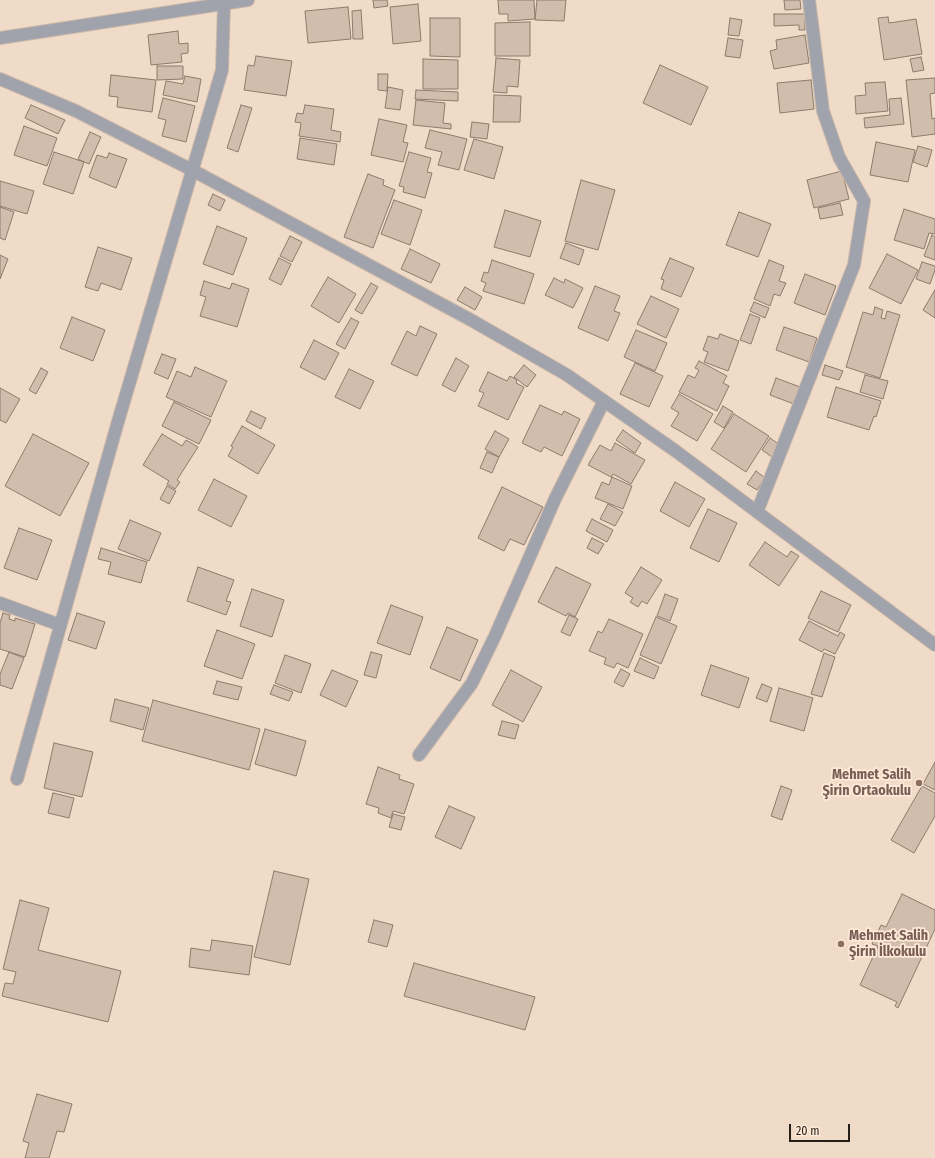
<!DOCTYPE html>
<meta charset="utf-8">
<style>
body{margin:0}
#map{position:relative;width:935px;height:1158px;overflow:hidden;background:#f0dbc9;font-family:"Fira Sans Condensed",sans-serif}
canvas{display:block}
.scale{position:absolute;left:789px;top:1124px;width:61px;height:18px;box-sizing:border-box;border:2px solid #261f18;border-top:0;padding-left:5px;font-size:12px;line-height:14px;white-space:nowrap;color:#261f18;-webkit-text-stroke:3px #fee8d6;paint-order:stroke}
</style>
<div id="map">
<canvas width="935" height="1158"></canvas>
<div class="scale">20 m</div>
</div>
<script>
const ctx = document.querySelector('canvas').getContext('2d');
ctx.lineJoin = 'round';
function paint(path, color) { ctx.fillStyle = color; ctx.fill(path, 'evenodd'); }
const toPath = rows => new Path2D(rows.map(r => 'M' + r).join(''));
function stroke(path, color, width, dash) { ctx.strokeStyle = color; ctx.lineWidth = width; ctx.lineCap = dash ? 'butt' : 'round'; ctx.setLineDash(dash || []); ctx.stroke(path); }
function drawText(font, color, halo, rows, align = 'center') {
  ctx.font = font + ' "Fira Sans Condensed",sans-serif'; ctx.lineWidth = 3.5; ctx.setLineDash([]); ctx.textBaseline = 'middle'; ctx.strokeStyle = halo; ctx.fillStyle = color; for (const [text, x, y, turn = 0] of rows) {
    ctx.save(); ctx.translate(x, y); ctx.rotate((+turn || 0) * Math.PI / 180); ctx.textAlign = isNaN(turn) ? turn : align; if (halo) ctx.strokeText(text, 0, 0); ctx.fillText(text, 0, 0); ctx.restore();
  }
}
const building = toPath([
 [373,0,387,0,388,6,374,8,373,0],
 [498,0,534,0,535,19,508,21,508,14,499,14,498,0],
 [537,0,566,0,564,21,535,20,537,0],
 [784,0,800,0,801,9,785,10,784,0],
 [418,4,421,41,393,44,390,7,418,4],
 [348,7,351,39,308,43,305,11,348,7],
 [361,10,363,39,353,39,352,11,361,10],
 [774,14,805,14,805,30,799,30,799,25,774,26,774,14],
 [888,17,889,23,916,19,922,54,884,60,878,18,888,17],
 [430,18,460,18,460,57,430,56,430,18],
 [730,18,742,20,739,36,728,35,730,18],
 [530,22,530,56,495,56,495,23,530,22],
 [178,31,179,44,188,43,188,53,181,54,182,62,151,65,148,35,178,31],
 [805,35,809,63,774,69,770,51,777,49,776,40,805,35],
 [728,38,743,40,740,58,725,56,728,38],
 [256,56,292,61,286,96,244,90,248,65,254,66,256,56],
 [921,57,924,70,913,72,910,59,921,57],
 [496,58,520,60,518,87,507,86,507,93,493,92,496,58],
 [423,59,458,60,458,89,423,89,423,59],
 [660,65,708,87,691,125,643,103,660,65],
 [157,66,183,66,183,79,157,80,157,66],
 [378,74,388,74,387,91,378,90,378,74],
 [111,75,156,80,152,112,117,107,118,97,109,96,111,75],
 [185,76,201,79,197,102,163,95,166,81,183,84,185,76],
 [935,78,935,93,930,94,932,119,935,118,935,134,912,137,906,80,935,78],
 [811,80,814,109,780,113,777,83,811,80],
 [885,82,888,111,856,114,855,96,866,95,865,83,885,82],
 [388,87,403,90,400,110,385,108,388,87],
 [416,90,458,92,458,101,415,99,416,90],
 [494,95,521,96,520,122,493,122,494,95],
 [163,98,195,106,186,142,162,136,166,120,158,118,163,98],
 [901,98,904,124,865,128,864,118,890,115,889,99,901,98],
 [416,100,445,103,443,123,451,124,451,129,413,125,416,100],
 [31,105,65,120,58,134,25,118,31,105],
 [241,105,252,108,238,152,227,148,241,105],
 [305,105,334,109,331,130,341,132,340,142,299,136,301,123,295,122,297,113,303,114,305,105],
 [379,119,407,125,403,142,408,143,403,162,371,155,379,119],
 [472,122,489,124,487,139,470,137,472,122],
 [24,126,57,138,47,166,14,155,24,126],
 [430,130,467,139,459,170,438,165,442,152,425,148,430,130],
 [90,132,101,137,89,164,78,159,90,132],
 [300,138,337,144,334,165,297,159,300,138],
 [474,139,503,147,494,179,464,170,474,139],
 [876,142,915,150,908,182,870,175,876,142],
 [918,146,932,150,927,167,913,162,918,146],
 [54,152,84,162,73,194,43,184,54,152],
 [409,152,431,158,427,172,432,173,425,198,403,192,404,187,399,186,409,152],
 [109,153,127,159,116,188,89,177,97,155,107,158,109,153],
 [842,171,849,199,814,208,807,180,842,171],
 [368,174,384,180,383,185,395,190,373,248,344,237,368,174],
 [581,180,615,190,598,250,565,241,581,180],
 [0,181,34,191,27,214,0,206,0,181],
 [213,194,225,200,220,211,208,205,213,194],
 [394,200,422,210,410,245,381,234,394,200],
 [840,203,843,215,820,219,818,208,840,203],
 [0,207,14,212,5,240,0,238,0,207],
 [904,209,935,219,935,234,929,233,924,249,894,240,904,209],
 [505,210,541,221,530,257,494,247,505,210],
 [739,212,771,224,758,257,726,245,739,212],
 [217,226,247,238,233,275,203,264,217,226],
 [932,235,935,237,935,260,924,256,932,235],
 [290,236,302,242,292,262,280,256,290,236],
 [566,243,584,250,579,265,560,258,566,243],
 [98,247,132,258,121,290,101,283,98,291,85,287,98,247],
 [410,249,440,264,431,283,401,269,410,249],
 [887,254,918,270,901,304,869,288,887,254],
 [0,255,8,259,0,279,0,255],
 [279,258,291,264,281,285,269,279,279,258],
 [670,258,694,268,681,297,661,289,664,280,661,279,670,258],
 [492,260,534,274,524,304,483,291,486,283,481,281,484,272,488,273,492,260],
 [769,260,784,266,779,281,786,283,780,296,774,294,770,306,754,299,769,260],
 [922,262,935,266,935,270,930,284,916,279,922,262],
 [805,274,836,286,825,315,794,303,805,274],
 [328,277,356,294,339,323,311,306,328,277],
 [554,278,564,283,565,279,583,288,573,308,545,295,554,278],
 [204,281,230,289,232,283,249,289,237,327,200,316,206,297,200,295,204,281],
 [371,283,378,287,362,314,355,310,371,283],
 [595,286,620,296,614,311,620,313,608,341,578,328,595,286],
 [465,287,482,297,475,310,457,300,465,287],
 [935,290,935,318,923,310,935,290],
 [651,296,679,309,666,338,637,324,651,296],
 [754,302,769,308,765,318,750,311,754,302],
 [875,307,883,310,881,318,885,319,887,311,900,315,880,378,846,367,863,312,873,315,875,307],
 [750,314,760,318,751,344,740,340,750,314],
 [72,317,105,330,93,361,60,348,72,317],
 [351,318,359,322,345,349,336,344,351,318],
 [420,326,437,334,417,376,391,364,407,331,416,336,420,326],
 [784,327,817,338,809,362,776,350,784,327],
 [636,330,667,343,655,371,624,357,636,330],
 [720,334,739,341,728,371,704,362,708,352,703,350,708,336,718,339,720,334],
 [314,340,339,353,325,380,300,367,314,340],
 [162,354,176,359,168,379,154,373,162,354],
 [456,358,469,366,455,392,442,385,456,358],
 [699,361,727,376,723,383,729,386,717,411,679,392,688,375,695,378,699,370,695,368,699,361],
 [635,363,663,376,649,407,620,394,635,363],
 [524,365,536,375,527,387,514,377,524,365],
 [825,365,843,371,839,380,822,375,825,365],
 [195,367,227,381,211,417,166,397,177,371,191,377,195,367],
 [41,368,48,372,36,394,29,390,41,368],
 [349,369,374,381,360,409,335,397,349,369],
 [488,372,507,381,510,376,517,380,516,383,524,387,508,420,478,406,484,393,479,391,488,372],
 [865,375,888,381,883,399,860,392,865,375],
 [776,378,800,387,794,404,770,395,776,378],
 [836,387,881,401,876,417,874,416,869,430,827,417,836,387],
 [0,388,20,399,6,423,0,420,0,388],
 [679,394,713,414,697,441,671,426,679,413,671,408,679,394],
 [174,402,211,420,199,444,162,426,174,402],
 [540,405,562,415,564,411,580,419,562,456,544,447,541,452,522,443,540,405],
 [723,406,733,412,724,428,714,422,723,406],
 [251,411,266,418,261,429,246,421,251,411],
 [734,414,769,436,746,472,711,449,734,414],
 [242,426,275,445,258,474,228,456,233,447,231,446,242,426],
 [623,430,641,443,635,453,616,440,623,430],
 [495,431,509,439,499,457,485,449,495,431],
 [33,434,89,463,60,516,5,486,33,434],
 [162,434,182,446,186,440,198,447,177,480,180,482,175,489,167,484,169,481,143,465,162,434],
 [770,438,780,445,772,457,762,450,770,438],
 [615,443,645,460,631,484,613,474,611,477,588,465,600,445,611,451,615,443],
 [487,452,499,457,492,473,480,468,487,452],
 [756,471,765,478,757,490,747,484,756,471],
 [612,477,632,486,623,509,595,498,602,482,609,485,612,477],
 [214,479,247,496,231,527,198,510,214,479],
 [675,482,705,499,689,527,660,511,675,482],
 [167,486,176,491,169,504,160,499,167,486],
 [502,487,543,507,524,545,510,539,504,551,478,538,502,487],
 [608,504,623,512,615,526,600,519,608,504],
 [708,509,737,523,719,562,690,548,708,509],
 [592,519,613,530,607,542,586,531,592,519],
 [130,520,161,533,149,561,118,549,130,520],
 [19,528,52,540,37,580,4,568,19,528],
 [592,538,604,544,598,554,587,548,592,538],
 [765,542,787,557,791,551,799,556,779,586,749,565,765,542],
 [101,548,147,562,141,583,108,574,111,562,98,559,101,548],
 [198,567,234,580,226,601,231,602,226,615,187,601,198,567],
 [556,567,591,584,575,617,568,613,566,616,538,602,556,567],
 [641,567,662,580,647,604,642,601,638,607,630,602,633,598,625,593,641,567],
 [252,589,284,600,272,637,240,626,252,589],
 [821,591,851,605,838,632,808,618,821,591],
 [665,594,678,599,670,621,657,616,665,594],
 [391,605,423,617,410,655,377,643,391,605],
 [3,613,10,615,9,619,15,621,15,618,35,624,25,657,0,649,0,623,3,613],
 [77,613,105,622,96,649,68,640,77,613],
 [569,615,578,619,570,636,561,632,569,615],
 [656,617,677,626,661,664,640,655,656,617],
 [609,619,643,634,628,668,617,663,614,668,604,664,606,658,589,651,598,631,602,633,609,619],
 [809,621,838,636,840,632,845,635,835,654,824,649,822,652,799,640,809,621],
 [447,627,478,640,460,681,430,668,447,627],
 [217,630,255,644,242,679,204,666,217,630],
 [9,652,24,658,12,689,0,685,0,674,9,652],
 [371,652,382,655,376,678,364,675,371,652],
 [824,653,835,657,822,697,811,694,824,653],
 [285,655,311,664,301,693,275,683,285,655],
 [640,658,659,667,654,679,634,671,640,658],
 [711,665,749,678,739,708,701,695,711,665],
 [621,669,630,674,623,687,614,682,621,669],
 [332,670,358,681,346,707,320,695,332,670],
 [511,670,542,687,523,722,492,705,511,670],
 [217,681,242,687,238,700,213,694,217,681],
 [762,684,772,688,767,702,756,698,762,684],
 [274,685,293,692,289,701,270,694,274,685],
 [779,688,813,698,804,731,770,721,779,688],
 [115,699,149,708,143,730,110,721,115,699],
 [153,700,260,729,249,770,142,741,153,700],
 [502,721,519,725,515,739,498,735,502,721],
 [265,729,306,741,296,776,255,764,265,729],
 [54,743,93,752,82,797,44,788,54,743],
 [935,762,935,790,923,784,935,762],
 [378,767,400,775,399,779,414,784,404,814,393,811,391,818,378,813,379,808,366,804,378,767],
 [781,786,792,790,782,820,771,816,781,786],
 [922,786,935,793,935,816,914,853,891,840,922,786],
 [53,793,74,798,69,818,48,813,53,793],
 [449,806,475,817,461,849,435,837,449,806],
 [393,814,405,817,401,830,389,827,393,814],
 [274,871,309,879,290,965,254,957,274,871],
 [902,894,935,910,935,929,898,1008,895,1006,897,1002,860,985,878,946,872,944,881,925,886,927,902,894],
 [20,900,49,908,38,950,121,971,108,1022,2,996,5,983,13,984,16,972,3,969,20,900],
 [374,920,393,925,387,947,368,942,374,920],
 [212,940,253,946,249,975,189,967,191,948,210,951,212,940],
 [414,963,535,997,525,1030,404,996,414,963],
 [37,1094,72,1104,64,1132,57,1131,49,1158,25,1158,29,1143,23,1141,37,1094]
]);
const minor = toPath([
 [0,79,76,111,192,170,471,320,567,375,677,452,935,645],
 [757,512,854,265,864,201,839,157,823,111,809,0],
 [0,603,60,625],
 [419,755,472,683,495,636,555,499,604,401],
 [17,779,117,425,222,70,224,4]
]);
const tertiary = toPath([
 [0,38,248,0]
]);
const markers = [
 [919,783,4,"#8d6e63"],
 [841,944,4,"#8d6e63"]
];
const educationNames = [
 ["Mehmet Salih",911,775],
 ["Şirin Ortaokulu",911,791],
 ["Mehmet Salih",849,936,"left"],
 ["Şirin İlkokulu",849,952,"left"]
];
paint(building, '#d1bdab');
stroke(building, '#8e7b6a', 1);
stroke(minor, '#ccb9a9', 14);
stroke(tertiary, '#ccb9a9', 14);
stroke(minor, '#a0a2ac', 12);
stroke(tertiary, '#a0a2ac', 12);
for (const [x, y, r, color] of markers) { const dot = new Path2D(); dot.arc(x, y, r, 0, 2 * Math.PI); ctx.fillStyle = color; ctx.fill(dot); stroke(dot, '#fee8d6', 1.5); }
drawText('bold 14px', '#785e54', '#fee8d6', educationNames, 'right');
</script>
